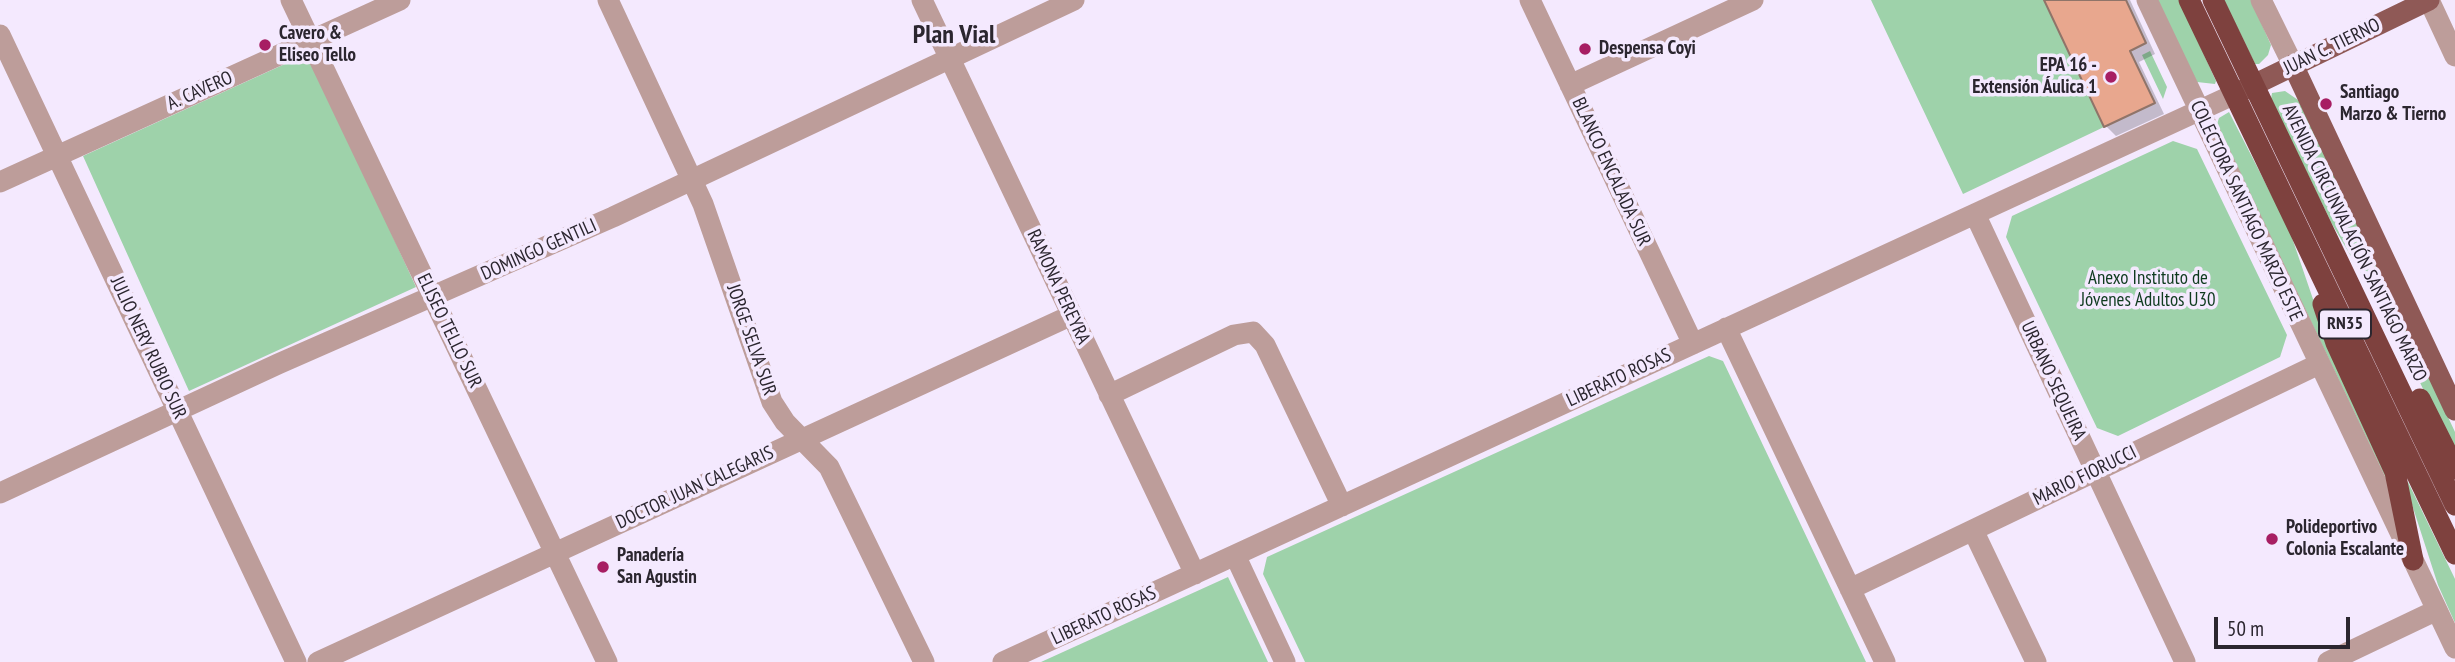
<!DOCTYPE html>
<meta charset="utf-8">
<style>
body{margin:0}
#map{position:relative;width:2455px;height:662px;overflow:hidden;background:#f4e9fe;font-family:"PT Sans Narrow",sans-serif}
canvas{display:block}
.scale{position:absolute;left:2214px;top:617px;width:136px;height:32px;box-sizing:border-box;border:4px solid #2b262f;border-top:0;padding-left:9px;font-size:21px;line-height:24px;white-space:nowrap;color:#2b262f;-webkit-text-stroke:5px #f4e9fe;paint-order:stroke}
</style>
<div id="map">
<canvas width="2455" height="662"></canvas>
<div class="scale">50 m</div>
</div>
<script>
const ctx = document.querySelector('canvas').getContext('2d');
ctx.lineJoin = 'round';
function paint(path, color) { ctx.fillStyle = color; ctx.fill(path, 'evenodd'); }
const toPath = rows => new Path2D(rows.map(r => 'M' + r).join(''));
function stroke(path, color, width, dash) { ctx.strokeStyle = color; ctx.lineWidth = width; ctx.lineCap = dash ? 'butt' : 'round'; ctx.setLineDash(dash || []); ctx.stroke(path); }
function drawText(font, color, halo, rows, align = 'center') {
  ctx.font = font + ' "PT Sans Narrow",sans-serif'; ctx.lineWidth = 7; ctx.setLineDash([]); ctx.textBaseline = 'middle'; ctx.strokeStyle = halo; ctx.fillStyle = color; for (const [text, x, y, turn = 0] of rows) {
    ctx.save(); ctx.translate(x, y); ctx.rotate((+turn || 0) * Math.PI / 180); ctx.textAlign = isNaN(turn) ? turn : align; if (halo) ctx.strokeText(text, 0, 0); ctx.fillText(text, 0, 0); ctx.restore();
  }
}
const green = toPath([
 [1871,0,2044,0,2104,127,1963,194],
 [2157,0,2179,0,2216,81,2215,84,2197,82],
 [2224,0,2251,0,2271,45,2268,55,2259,64,2255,64],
 [2150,51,2167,87,2163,99,2142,55],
 [309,53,416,287,189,391,83,156],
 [2285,91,2301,102,2455,432,2455,455,2396,333,2332,224,2271,99,2272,93],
 [2229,112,2289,229,2327,340,2378,448,2387,481,2217,124,2219,118],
 [2173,141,2197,149,2287,335,2280,357,2118,436,2097,428,2006,237,2012,216],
 [1709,356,1723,361,1866,662,1305,662,1263,574,1267,557],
 [2408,482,2455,579,2455,623,2438,585,2405,483],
 [1228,577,1268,662,1041,662]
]);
const shadow = toPath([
 [2045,0,2130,0,2155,54,2139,62,2164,114,2116,136,2106,126]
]);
const building = toPath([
 [2044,0,2126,0,2146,43,2130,51,2155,103,2104,127,2044,0]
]);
const minor = toPath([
 [291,0,607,662],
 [608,0,703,204,772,402,785,422,829,467,924,662],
 [922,0,1195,574],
 [1530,0,1693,344],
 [2147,0,2455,648],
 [2261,0,2293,65],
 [2429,0,2455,56],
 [0,35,296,662],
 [1570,85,1753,0],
 [0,182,400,0],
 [1975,214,2185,662],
 [1726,328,1885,662],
 [1109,395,1234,335,1253,332,1265,345,1342,506],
 [0,493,278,364,613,217,1074,0],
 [1973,530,2036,662],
 [1235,555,1285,662],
 [1850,589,2319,364],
 [318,662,1072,315],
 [1003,662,2235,94],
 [2328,662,2437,610]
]);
const major = toPath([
 [2293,65,2455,410],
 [2239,92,2429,0]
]);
const highway = toPath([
 [2189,0,2455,554],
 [2213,0,2455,505],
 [2323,304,2336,343,2395,472,2413,560],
 [2420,399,2455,469]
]);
const markers = [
 [265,45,7,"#a71e63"],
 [1585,49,7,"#a71e63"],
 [2111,77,7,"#a71e63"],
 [2326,104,7,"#a71e63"],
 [2272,539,7,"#a71e63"],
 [603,567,7,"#a71e63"]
];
const shields = [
 [2345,324,52]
];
const shieldNames = [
 ["RN35",2345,324]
];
const poiNames = [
 ["Cavero &",279,34],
 ["Eliseo Tello",279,56],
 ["Despensa Coyi",1599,49],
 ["EPA 16 -",2097,66,"right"],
 ["Extensión Áulica 1",2097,88,"right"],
 ["Santiago",2340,93],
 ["Marzo & Tierno",2340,115],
 ["Polideportivo",2286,528],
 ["Colonia Escalante",2286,550],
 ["Panadería",617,556],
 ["San Agustin",617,578]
];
const streetNames = [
 ["JUAN C. TIERNO",2332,47,-26],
 ["A. CAVERO",200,91,-24],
 ["BLANCO ENCALADA SUR",1611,172,65],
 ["COLECTORA SANTIAGO MARZO ESTE",2246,211,65],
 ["AVENIDA CIRCUNVALACIÓN SANTIAGO MARZO",2354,243,64],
 ["DOMINGO GENTILI",539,250,-24],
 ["RAMONA PEREYRA",1058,287,65],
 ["ELISEO TELLO SUR",449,331,64],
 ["JORGE SELVA SUR",751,340,71],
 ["JULIO NERY RUBIO SUR",148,348,65],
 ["LIBERATO ROSAS",1619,378,-25],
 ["URBANO SEQUEIRA",2053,381,65],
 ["MARIO FIORUCCI",2085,476,-26],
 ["DOCTOR JUAN CALEGARIS",695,488,-25],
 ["LIBERATO ROSAS",1104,616,-25]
];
const parkNames = [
 ["Anexo Instituto de",2148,279],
 ["Jóvenes Adultos U30",2148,301]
];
const districtNames = [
 ["Plan Vial",954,36]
];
paint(green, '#9ed2aa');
paint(shadow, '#0003');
paint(building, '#e8a78e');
stroke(building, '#8f7469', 2);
stroke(minor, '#bd9d9a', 21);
stroke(major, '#8f5956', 21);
stroke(highway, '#7e413e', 21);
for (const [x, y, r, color] of markers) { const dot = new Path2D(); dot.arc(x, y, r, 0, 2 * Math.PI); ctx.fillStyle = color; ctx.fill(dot); stroke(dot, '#f4e9fe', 2.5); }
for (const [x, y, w] of shields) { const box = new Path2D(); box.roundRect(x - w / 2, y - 14.5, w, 29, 5); ctx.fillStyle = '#f4e9fe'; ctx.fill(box); stroke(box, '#2b262f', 2); }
drawText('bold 18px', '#2b262f', null, shieldNames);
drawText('bold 19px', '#2b262f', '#f4e9fe', poiNames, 'left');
drawText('19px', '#2b262f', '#f4e9fe', streetNames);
drawText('19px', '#0f3b1f', '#f4e9fe', parkNames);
drawText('bold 26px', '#2b262f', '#f4e9fe', districtNames);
</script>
